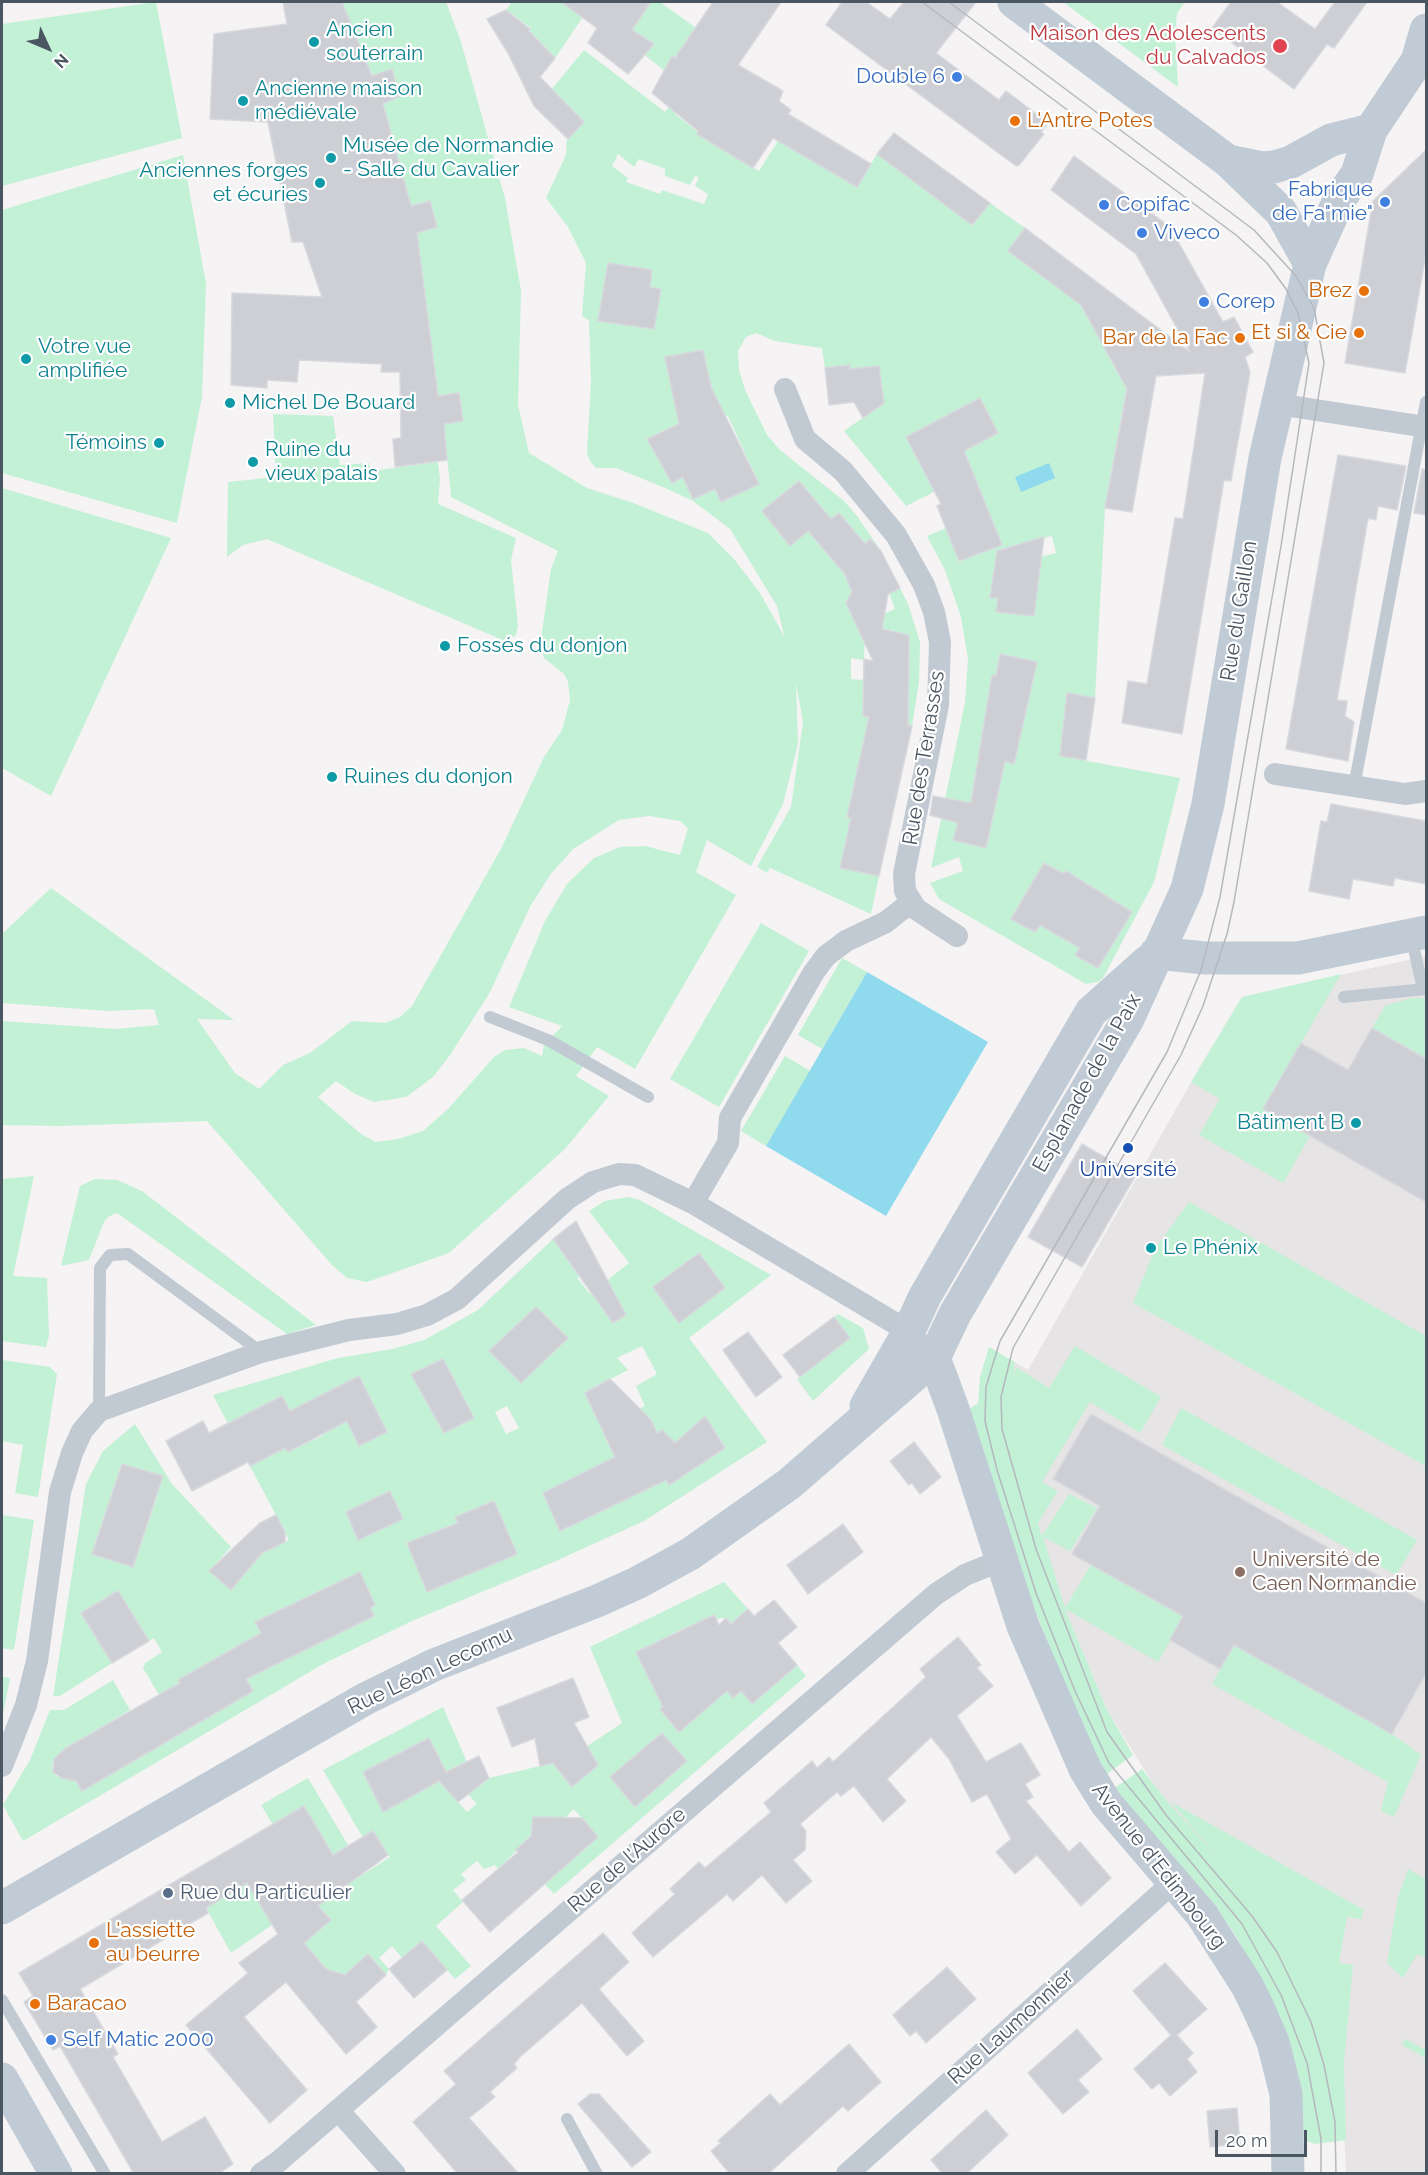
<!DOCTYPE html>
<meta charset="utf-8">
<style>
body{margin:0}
#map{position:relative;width:1428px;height:2175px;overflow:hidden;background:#f5f3f3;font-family:Raleway,sans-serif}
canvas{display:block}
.frame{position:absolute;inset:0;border:3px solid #4a5661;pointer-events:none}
.north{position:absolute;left:18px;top:18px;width:60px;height:60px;-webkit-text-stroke:4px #fff;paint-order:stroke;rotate:134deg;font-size:16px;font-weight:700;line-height:24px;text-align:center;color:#4a5661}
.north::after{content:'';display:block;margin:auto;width:21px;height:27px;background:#4a5661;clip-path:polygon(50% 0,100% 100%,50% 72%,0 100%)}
.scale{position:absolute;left:1215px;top:2130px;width:92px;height:27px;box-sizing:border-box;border:3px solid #4a5661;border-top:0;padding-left:8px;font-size:18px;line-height:21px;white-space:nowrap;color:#4a5661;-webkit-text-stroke:4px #fff;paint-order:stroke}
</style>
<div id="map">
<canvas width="1428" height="2175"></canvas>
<div class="frame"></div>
<div class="north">N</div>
<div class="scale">20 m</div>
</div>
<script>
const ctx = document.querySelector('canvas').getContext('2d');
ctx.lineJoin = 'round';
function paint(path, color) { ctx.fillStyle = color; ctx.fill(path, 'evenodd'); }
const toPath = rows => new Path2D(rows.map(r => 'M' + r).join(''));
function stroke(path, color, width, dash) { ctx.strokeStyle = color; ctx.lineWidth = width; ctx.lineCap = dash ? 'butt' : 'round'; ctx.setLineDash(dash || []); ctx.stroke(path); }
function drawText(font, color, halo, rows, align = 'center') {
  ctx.font = font + ' Raleway,sans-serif'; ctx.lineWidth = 4.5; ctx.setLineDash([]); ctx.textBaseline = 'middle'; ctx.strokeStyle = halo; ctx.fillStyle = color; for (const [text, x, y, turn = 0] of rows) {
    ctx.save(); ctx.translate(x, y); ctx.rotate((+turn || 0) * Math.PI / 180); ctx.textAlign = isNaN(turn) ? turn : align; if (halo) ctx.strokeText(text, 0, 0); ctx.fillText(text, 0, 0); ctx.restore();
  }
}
const education = toPath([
 [1426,956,1426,2173,1346,2173,1344,2129,1221,1865,1155,1787,1106,1708,1065,1609,1038,1523,1010,1390,1015,1362,1028,1370,1198,1070,1242,997]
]);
const green = toPath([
 [156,2,182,138,2,186,2,24],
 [342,2,446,2,461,42,505,198,521,291,518,405,529,453,587,488,633,503,708,533,734,559,760,593,784,636,793,672,777,606,730,529,693,501,663,487,616,468,596,468,590,461,587,453,591,381,589,320,582,316,586,263,568,227,546,198,566,155,567,138,584,122,552,89,584,50,665,112,684,86,637,49,632,30,651,2,660,2,696,28,685,101,675,114,698,132,697,134,759,171,778,141,857,187,877,154,972,225,990,203,1025,228,1009,252,1081,305,1121,379,1128,379,1105,508,1095,698,1067,693,1060,756,1180,778,1154,882,1103,978,1098,982,1086,984,939,899,930,883,963,871,959,857,931,868,965,702,968,659,961,617,945,570,927,536,946,528,959,561,998,536,978,486,968,475,906,506,844,431,884,403,878,366,850,369,849,365,825,368,822,348,775,341,756,333,746,337,738,351,739,370,745,390,767,435,780,450,844,501,857,516,881,551,871,539,865,544,839,513,842,569,858,590,851,593,846,603,872,619,895,609,889,593,896,580,908,604,920,642,919,682,912,726,908,725,909,635,894,635,893,630,878,630,865,635,864,660,851,658,851,679,863,680,863,715,869,717,847,816,851,818,840,867,879,876,871,914,770,868,767,873,757,867,791,807,803,722,796,683,798,744,783,804,751,866,707,840,696,872,736,895,635,1069,597,1047,576,1076,609,1096,565,1149,449,1253,367,1282,347,1278,332,1265,207,1121,60,1126,2,1125,2,1021,116,1029,159,1025,154,1009,108,1011,2,1003,2,934,51,888,234,1020,197,1019,235,1073,259,1089,283,1065,310,1053,352,1021,385,1023,400,1017,412,1006,501,849,544,757,562,730,570,700,568,682,564,674,544,658,540,646,551,569,558,551,451,497,444,424,462,421,459,393,438,396,417,233,437,227,430,201,411,206,382,105,400,96,392,70,372,76],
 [618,154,634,167,639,159,665,169,665,176,690,185,695,176,699,177,695,186,708,194,704,204,662,190,660,194,626,182,628,178,612,166],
 [608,263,652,270,650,287,661,289,654,329,599,321],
 [728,416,759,484,721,502,715,489,693,499,683,477,673,483,650,444,653,436,685,421],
 [799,481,827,514,790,545,777,499],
 [1052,536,1056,553,1009,565,1004,549],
 [976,774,1001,780,986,848,954,840,958,823,957,801,971,803],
 [649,816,680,821,688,828,680,855,645,846,620,847,594,858,567,884,545,921,509,1007,562,1026,544,1045,542,1056,524,1048,505,1050,494,1057,449,1108,423,1131,398,1139,376,1142,361,1134,318,1097,336,1081,355,1094,374,1102,406,1097,433,1077,450,1055,489,994,530,907,550,875,573,849,619,820],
 [512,2,572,2,569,7,583,17,555,58,529,31,531,28,506,10],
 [1063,2,1185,2,1177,13,1175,35,1178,87],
 [183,155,206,284,202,397,177,523,2,473,2,210],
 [273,414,333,416,340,465,369,463,371,471,438,462,440,479,438,504,516,538,511,560,518,626,516,635,505,641,267,539,243,545,227,557,228,482,276,477],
 [2,488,171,538,51,796,2,768],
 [761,923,809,951,719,1107,670,1079],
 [842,958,867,972,822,1049,798,1035],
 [1341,974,1263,1109,1310,1136,1283,1183,1199,1135,1220,1099,1191,1082,1242,997],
 [1411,998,1426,998,1426,1059,1372,1028,1385,1006],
 [785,1056,810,1071,766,1146,741,1131],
 [34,1176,13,1276,47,1278,49,1336,46,1347,2,1341,2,1179],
 [95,1179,117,1180,142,1191,316,1325,287,1334,117,1213,108,1217,104,1222,89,1260,61,1266,80,1186],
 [628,1197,640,1200,771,1275,689,1338,767,1442,644,1521,549,1564,412,1621,325,1663,23,1841,3,1805,30,1760,50,1710,64,1710,113,1680,130,1710,66,1748,54,1759,52,1766,56,1776,75,1778,82,1791,253,1691,229,1651,178,1680,180,1683,159,1695,143,1668,145,1663,162,1652,154,1638,149,1641,118,1591,82,1613,112,1663,60,1696,53,1696,86,1484,103,1451,135,1424,172,1484,231,1547,209,1571,231,1590,262,1553,289,1540,250,1466,285,1448,288,1452,324,1435,314,1415,296,1424,282,1396,248,1413,259,1435,239,1445,213,1395,338,1358,392,1349,424,1340,478,1310,553,1239,572,1265,584,1273,577,1278,590,1294,629,1263,589,1211,605,1201],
 [642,1346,657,1374,636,1386,645,1406,601,1428,585,1392,628,1370,617,1358],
 [507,1406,519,1428,506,1434,495,1412],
 [617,1463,632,1496,560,1530,543,1493,592,1469],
 [122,1464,144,1470,157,1497,133,1567,92,1554],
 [389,1492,403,1518,358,1539,346,1512],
 [1189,1202,1426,1336,1426,1466,1133,1303,1155,1249],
 [838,1314,863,1328,869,1349,813,1401,797,1379,850,1338,834,1317],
 [1075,1346,1161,1397,1140,1433,1090,1402,1042,1482,1058,1491,1038,1523,1042,1536,1069,1494,1097,1508,1070,1551,1043,1537,1065,1608,1091,1565,1184,1617,1158,1662,1065,1609,1106,1708,1133,1755,1104,1776,1075,1714,1034,1607,968,1410,978,1403,980,1377,989,1347,1015,1362,1013,1378,1016,1367,1049,1388],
 [2,1360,50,1367,57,1374,38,1497,15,1493,23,1445,2,1441],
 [1181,1408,1417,1540,1396,1575,1162,1445],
 [2,1515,34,1520,14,1650,2,1648],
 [724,1582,748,1609,732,1624,727,1618,721,1618,685,1630,684,1628,636,1652,655,1690,723,1685,733,1698,741,1691,752,1704,797,1665,806,1676,554,1894,545,1884,598,1837,574,1809,557,1826,549,1817,539,1817,533,1822,531,1831,539,1841,531,1836,498,1869,495,1865,484,1869,477,1861,461,1874,466,1880,453,1890,463,1902,436,1926,471,1966,455,1979,422,1941,402,1958,392,1946,379,1958,389,1969,386,1975,368,1954,337,1981,313,1954,263,1945,323,1927,331,1920,318,1906,291,1857,323,1838,304,1806,273,1825,261,1805,308,1778,351,1850,353,1881,390,1857,376,1836,366,1843,323,1770,443,1707,467,1762,489,1778,553,1763,572,1787,592,1770,577,1753,622,1723,590,1647],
 [677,1702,679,1732,660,1709],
 [662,1733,687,1761,635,1806,611,1777],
 [428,1738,448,1776,383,1812,363,1772],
 [468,1794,477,1804,467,1812,458,1802],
 [1234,1645,1392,1734,1421,1755,1394,1817,1381,1811,1388,1782,1212,1684],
 [2,1677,10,1678,2,1720],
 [1142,1769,1165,1799,1223,1863,1171,1802,1364,1910,1361,1919,1347,1917,1339,1963,1353,1965,1344,2063,1346,2140,1315,2144,1303,2140,1257,1976,1239,1941,1217,1908,1113,1789],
 [1408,1869,1426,1879,1426,1958,1417,1954,1403,1978,1387,1963,1398,1897],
 [265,1872,272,1925,231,1953,206,1908],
 [1405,2039,1426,2050,1426,2058,1402,2045]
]);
const water = toPath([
 [1049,463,1055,478,1021,492,1015,477],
 [867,972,988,1042,886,1216,766,1146]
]);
const building = toPath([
 [283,2,342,2,372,76,392,69,400,96,383,104,411,206,430,201,437,227,417,233,438,396,459,393,463,421,444,424,447,460,395,467,393,439,401,438,400,372,381,372,382,364,299,360,297,382,267,380,267,388,231,385,232,293,322,297,303,242,292,242,268,122,210,119,214,34,287,24,283,2],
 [561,2,651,2,632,30,654,44,628,74,588,43,597,28,561,2],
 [713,2,781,2,738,65,783,91,779,101,791,110,788,114,871,164,857,187,773,138,753,168,697,134,698,131,652,93,672,56,675,58,713,2],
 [842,2,866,2,890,19,904,2,976,2,936,53,999,100,1006,91,1048,123,1041,132,1044,134,1019,165,1016,166,826,25,842,2],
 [1231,2,1277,2,1315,29,1335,2,1367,2,1334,48,1327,44,1294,89,1212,28,1231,2],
 [506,10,530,29,529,31,555,58,540,77,584,122,568,139,534,106,508,53,487,19,506,10],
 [894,133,990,203,972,225,877,154,894,133],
 [1426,150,1426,253,1405,373,1345,363,1373,201,1426,150],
 [1074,156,1170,227,1223,322,1234,317,1253,352,1245,357,1250,372,1231,481,1224,480,1182,734,1122,723,1128,681,1147,684,1175,518,1183,519,1205,373,1156,376,1132,512,1105,508,1127,389,1081,305,1008,251,1025,228,1190,352,1136,254,1051,190,1074,156],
 [608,263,652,270,650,287,661,289,654,329,598,321,608,263],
 [703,350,711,387,759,484,721,502,715,489,693,499,683,477,672,483,647,439,679,424,665,357,703,350],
 [850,365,850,369,879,366,884,403,863,418,854,402,829,405,825,368,850,365],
 [980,398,998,433,964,451,1002,545,959,561,937,506,941,504,906,437,980,398],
 [1338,455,1406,466,1397,510,1378,506,1376,520,1368,518,1337,700,1347,701,1345,716,1354,722,1348,761,1286,749,1338,455],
 [1422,469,1426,470,1426,515,1414,513,1422,469],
 [799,481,831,519,839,513,865,544,870,539,881,551,900,588,888,594,882,629,909,635,908,725,912,726,879,876,840,868,851,818,847,817,869,717,863,716,864,659,873,661,846,603,852,591,844,573,808,531,790,546,762,511,799,481],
 [1044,537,1034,616,996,612,998,598,990,598,997,551,1044,537],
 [1000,654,1037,662,1014,764,1005,761,986,848,953,840,958,823,930,815,933,796,971,803,992,675,996,676,1000,654],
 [1067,693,1095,698,1086,760,1060,756,1067,693],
 [1331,804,1426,821,1426,884,1395,878,1393,886,1353,879,1349,899,1309,891,1321,821,1327,822,1331,804],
 [1044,863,1064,874,1066,871,1132,912,1098,968,1075,955,1080,948,1040,925,1035,932,1011,919,1044,863],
 [1372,1028,1426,1059,1426,1202,1263,1109,1301,1043,1348,1070,1372,1028],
 [1082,1144,1136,1175,1082,1267,1028,1237,1082,1144],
 [576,1221,626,1315,613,1323,553,1239,576,1221],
 [699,1253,725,1288,679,1323,653,1287,699,1253],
 [536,1307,568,1338,521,1383,489,1351,536,1307],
 [834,1317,850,1338,800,1377,783,1355,834,1317],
 [748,1332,782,1377,756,1397,723,1350,748,1332],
 [443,1359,474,1418,444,1433,411,1374,443,1359],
 [359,1376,387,1432,359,1446,347,1421,288,1452,285,1448,250,1466,248,1462,192,1491,166,1441,203,1421,209,1433,282,1396,290,1411,359,1376],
 [610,1379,651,1420,657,1433,662,1430,675,1443,705,1416,725,1448,669,1485,666,1480,560,1531,543,1493,615,1457,585,1393,610,1379],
 [1091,1414,1426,1603,1426,1673,1392,1734,1234,1645,1220,1669,1170,1640,1183,1616,1072,1554,1100,1506,1053,1479,1091,1414],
 [914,1442,941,1477,920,1494,912,1483,909,1485,890,1461,914,1442],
 [122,1464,163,1476,133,1567,92,1554,122,1464],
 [390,1491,403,1519,358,1540,346,1512,390,1491],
 [494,1501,517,1554,427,1592,407,1543,458,1523,455,1517,494,1501],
 [276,1515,285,1532,285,1542,262,1553,231,1590,209,1571,260,1523,276,1515],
 [843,1524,863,1552,808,1594,787,1565,843,1524],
 [360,1572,375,1605,370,1608,374,1616,246,1679,253,1691,82,1791,76,1781,62,1778,53,1772,54,1759,66,1748,180,1683,178,1680,261,1633,255,1622,360,1572],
 [118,1591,149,1641,112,1663,81,1613,118,1591],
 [774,1600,797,1627,778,1643,797,1665,752,1704,741,1691,733,1698,727,1691,679,1732,660,1709,663,1707,636,1652,714,1615,719,1625,726,1618,731,1624,748,1609,754,1616,774,1600],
 [958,1637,981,1665,977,1668,993,1686,957,1716,986,1762,1021,1743,1040,1775,1025,1784,1033,1797,1026,1801,1069,1852,1080,1842,1111,1878,1081,1906,1037,1855,1015,1874,996,1852,1011,1839,987,1794,972,1802,949,1759,931,1737,887,1779,906,1801,883,1822,854,1786,841,1796,837,1792,800,1824,806,1831,805,1850,793,1860,812,1881,786,1903,762,1875,733,1901,727,1894,653,1957,632,1933,675,1894,670,1889,699,1862,705,1868,771,1812,764,1803,812,1761,817,1768,829,1757,833,1762,926,1677,920,1669,958,1637],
 [573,1678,589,1717,574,1723,598,1765,572,1787,553,1763,540,1766,535,1738,512,1747,497,1708,573,1678],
 [662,1733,687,1761,635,1807,610,1777,662,1733],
 [429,1738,446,1772,479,1756,489,1778,458,1802,439,1781,383,1812,363,1772,429,1738],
 [304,1806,333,1855,373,1831,388,1855,318,1906,331,1920,304,1943,326,1969,345,1975,368,1954,386,1975,356,2002,377,2027,346,2054,286,1982,244,2017,307,2090,270,2123,186,2025,248,1973,239,1963,278,1934,247,1883,206,1908,208,1913,80,1989,118,2054,113,2057,162,2142,205,2117,233,2164,218,2174,134,2174,60,2046,53,2050,24,2002,33,1996,19,1973,304,1806],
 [533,1817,582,1818,598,1837,490,1932,462,1900,518,1852,516,1850,531,1836,533,1817],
 [603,1933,629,1962,599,1989,644,2041,627,2056,582,2003,521,2056,514,2064,517,2068,490,2092,495,2097,469,2118,519,2174,458,2174,413,2122,456,2084,444,2071,603,1933],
 [422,1941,447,1970,414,1998,389,1969,422,1941],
 [1165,1963,1207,2009,1177,2035,1193,2053,1187,2059,1197,2072,1170,2096,1159,2083,1152,2089,1134,2069,1171,2035,1133,1991,1165,1963],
 [947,1967,976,1999,926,2043,916,2031,910,2036,893,2015,947,1967],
 [1077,2029,1102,2059,1078,2080,1089,2092,1063,2114,1028,2073,1077,2029],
 [849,2044,881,2082,848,2111,843,2106,768,2174,730,2174,711,2151,721,2143,718,2141,770,2094,780,2105,849,2044],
 [590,2094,599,2094,651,2152,632,2167,578,2104,590,2094],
 [1237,2108,1240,2144,1210,2147,1207,2111,1237,2108],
 [986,2110,1008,2135,966,2174,943,2174,931,2160,986,2110]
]);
const lane = toPath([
 [1354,787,1426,402],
 [1411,936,1423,989],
 [1344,997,1426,989],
 [490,1017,548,1040,648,1097],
 [99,1411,100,1268,110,1255,128,1254,261,1352],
 [2,2000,105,2174],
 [567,2119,597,2174]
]);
const street = toPath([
 [785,389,805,439,843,471,896,535,924,585,934,612,940,642,938,705,904,874,905,891,916,909,957,936],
 [1277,404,1426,427],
 [1275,774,1405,794,1426,791],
 [693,1203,728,1143,730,1118,814,972,826,956,846,941,886,922,910,903],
 [2,1766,26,1705,37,1661,60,1492,72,1453,82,1431,99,1411,261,1352,349,1330,397,1324,427,1315,457,1299,567,1199,593,1182,619,1174,635,1175,693,1203,893,1322,917,1341],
 [338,2110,395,2174],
 [261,2174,278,2162,936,1594,965,1575,1002,1560],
 [847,2174,1176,1880]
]);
const secondary = toPath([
 [1014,2,1228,161,1281,212,1310,264],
 [1228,161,1262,168,1274,167,1291,162,1331,140,1371,130],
 [1156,953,1205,958,1298,958,1426,932],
 [934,1358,953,1409,1023,1626,1085,1769,1106,1803,1202,1915,1248,1987,1260,2012,1273,2042,1286,2094,1288,2174],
 [866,1406,908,1333,925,1296,1091,1012,1148,961],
 [2,1908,365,1699,434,1665,597,1601,637,1583,690,1554,789,1484,934,1358,955,1314,1128,1019,1187,889,1208,804,1265,458,1310,264,1339,200,1357,174,1371,130,1417,61,1426,30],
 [2,2079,56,2174]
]);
const tram = toPath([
 [922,2,1236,235,1267,263,1286,289,1298,313,1309,363,1281,546,1220,897,1201,970,1167,1052,1000,1341,986,1387,985,1421,997,1470,1036,1593,1075,1691,1109,1763,1242,1924,1281,1995,1307,2063,1321,2139,1321,2174],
 [949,2,1254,230,1296,276,1314,308,1324,363,1234,902,1227,934,1203,1006,1181,1055,1013,1348,1001,1397,1002,1429,1036,1549,1107,1732,1166,1815,1252,1916,1277,1952,1311,2022,1324,2065,1335,2122,1336,2174]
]);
const markers = [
 [314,42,6,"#0f9aa8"],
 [1280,46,8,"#e0444e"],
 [957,77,6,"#3f7fe0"],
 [243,101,6,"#0f9aa8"],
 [1015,121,6,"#e8710a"],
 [331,158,6,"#0f9aa8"],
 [320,183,6,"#0f9aa8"],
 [1385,202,6,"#3f7fe0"],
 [1104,205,6,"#3f7fe0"],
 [1142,233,6,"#3f7fe0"],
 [1364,291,6,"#e8710a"],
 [1204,302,6,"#3f7fe0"],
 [1359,333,6,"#e8710a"],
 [1240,338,6,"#e8710a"],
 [26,359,6,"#0f9aa8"],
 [230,403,6,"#0f9aa8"],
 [159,443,6,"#0f9aa8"],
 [253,462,6,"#0f9aa8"],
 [445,646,6,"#0f9aa8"],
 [332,777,6,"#0f9aa8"],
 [1356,1123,6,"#0f9aa8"],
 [1128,1148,6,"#1a4fb4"],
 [1151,1248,6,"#0f9aa8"],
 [1240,1572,6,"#8d6e63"],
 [168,1893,6,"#5c6f8a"],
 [94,1943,6,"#e8710a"],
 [35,2004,6,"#e8710a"],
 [51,2040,6,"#3f7fe0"]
];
const cultureNames = [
 ["Ancien",326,30],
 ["souterrain",326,54],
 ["Ancienne maison",255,89],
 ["médiévale",255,113],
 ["Musée de Normandie",343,146],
 ["- Salle du Cavalier",343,170],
 ["Anciennes forges",308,171,"right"],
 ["et écuries",308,195,"right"],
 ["Votre vue",38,347],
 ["amplifiée",38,371],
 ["Michel De Bouard",242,403],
 ["Témoins",147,443,"right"],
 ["Ruine du",265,450],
 ["vieux palais",265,474],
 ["Fossés du donjon",457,646],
 ["Ruines du donjon",344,777],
 ["Bâtiment B",1344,1123,"right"],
 ["Le Phénix",1163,1248]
];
const healthNames = [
 ["Maison des Adolescents",1266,34],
 ["du Calvados",1266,58]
];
const shopNames = [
 ["Double 6",945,77,"right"],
 ["Fabrique",1373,190,"right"],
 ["de Fa\"mie\"",1373,214,"right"],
 ["Copifac",1116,205],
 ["Viveco",1154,233],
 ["Corep",1216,302],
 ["Self Matic 2000",63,2040]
];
const foodNames = [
 ["L'Antre Potes",1027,121],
 ["Brez",1352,291,"right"],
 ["Et si & Cie",1347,333,"right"],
 ["Bar de la Fac",1228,338,"right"],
 ["L'assiette",106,1931],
 ["au beurre",106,1955],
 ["Baracao",47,2004]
];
const streetNames = [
 ["Rue du Gaillon",1239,611,-81],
 ["Rue des Terrasses",924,758,-81],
 ["Esplanade de la Paix",1087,1083,-61],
 ["Rue Léon Lecornu",430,1671,-25],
 ["Rue de l'Aurore",627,1860,-41],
 ["Avenue d'Edimbourg",1159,1866,52],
 ["Rue Laumonnier",1011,2027,-42]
];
const transitNames = [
 ["Université",1128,1170]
];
const educationNames = [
 ["Université de",1252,1560],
 ["Caen Normandie",1252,1584]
];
const serviceNames = [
 ["Rue du Particulier",180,1893]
];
paint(education, '#e6e4e5');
paint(green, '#c3f1d5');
paint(water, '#90daee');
paint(building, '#cdcfd5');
stroke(building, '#d7d9de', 1.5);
stroke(lane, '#c1cad2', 12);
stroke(street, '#c1cad2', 22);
stroke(secondary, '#c1cbd6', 33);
stroke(tram, '#b5b8bd', 1.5);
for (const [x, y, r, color] of markers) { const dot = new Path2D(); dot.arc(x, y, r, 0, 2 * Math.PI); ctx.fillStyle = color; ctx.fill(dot); stroke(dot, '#fff', 2); }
drawText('21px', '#0d838f', '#fff', cultureNames, 'left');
drawText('21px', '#be3a42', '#fff', healthNames, 'right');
drawText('21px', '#366cbe', '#fff', shopNames, 'left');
drawText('21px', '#c56008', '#fff', foodNames, 'left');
drawText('21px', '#4a5661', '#fff', streetNames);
drawText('21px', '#164399', '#fff', transitNames);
drawText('21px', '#785e54', '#fff', educationNames, 'left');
drawText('21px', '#4e5e75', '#fff', serviceNames, 'left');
</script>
